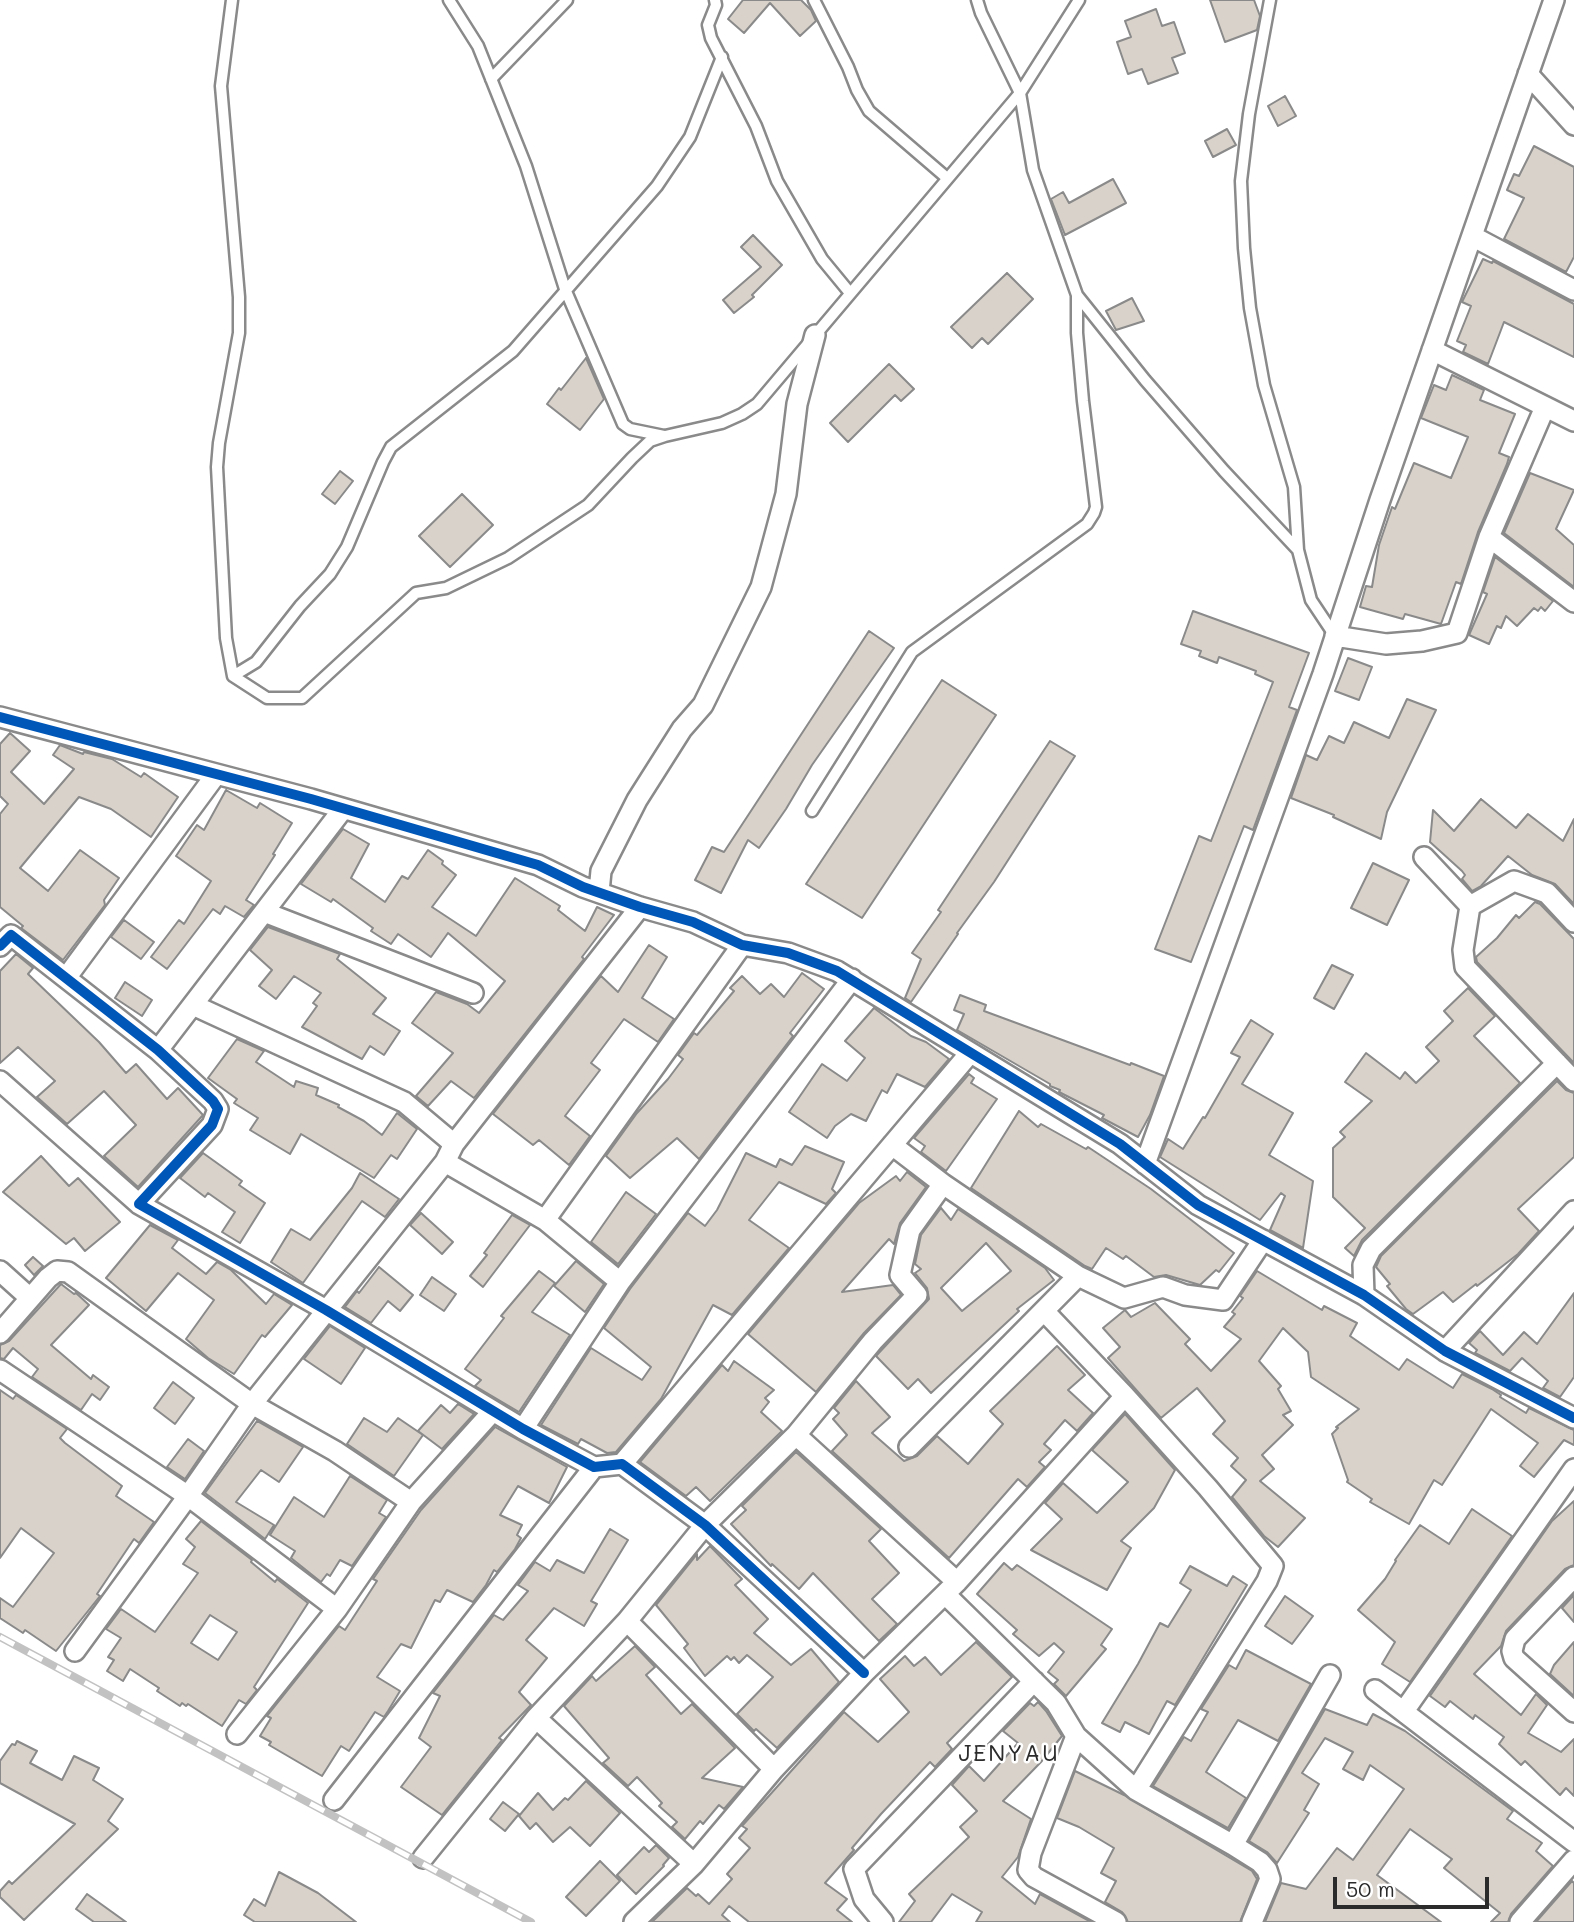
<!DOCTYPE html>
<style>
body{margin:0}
#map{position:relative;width:1574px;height:1922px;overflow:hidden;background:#fff;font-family:Mali,sans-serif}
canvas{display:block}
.scale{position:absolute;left:1333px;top:1877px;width:156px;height:32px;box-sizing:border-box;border:4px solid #2b2b2b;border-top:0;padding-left:9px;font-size:21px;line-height:24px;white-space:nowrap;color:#2b2b2b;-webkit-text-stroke:5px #fff;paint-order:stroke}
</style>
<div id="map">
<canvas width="1574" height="1922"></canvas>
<div class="scale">50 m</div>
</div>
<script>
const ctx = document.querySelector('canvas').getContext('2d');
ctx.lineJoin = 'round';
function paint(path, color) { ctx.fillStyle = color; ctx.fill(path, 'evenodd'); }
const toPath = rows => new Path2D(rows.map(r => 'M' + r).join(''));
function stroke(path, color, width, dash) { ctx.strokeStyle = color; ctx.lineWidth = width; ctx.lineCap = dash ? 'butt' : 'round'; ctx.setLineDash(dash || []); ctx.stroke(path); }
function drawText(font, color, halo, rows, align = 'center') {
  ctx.font = font + ' Mali,sans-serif'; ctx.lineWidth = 5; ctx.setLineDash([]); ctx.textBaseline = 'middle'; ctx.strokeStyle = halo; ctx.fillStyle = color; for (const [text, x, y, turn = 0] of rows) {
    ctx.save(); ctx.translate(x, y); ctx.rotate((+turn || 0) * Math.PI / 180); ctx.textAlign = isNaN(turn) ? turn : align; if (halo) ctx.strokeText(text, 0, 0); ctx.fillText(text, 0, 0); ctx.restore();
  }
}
const building = toPath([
 [743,0,801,0,811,10,816,21,800,36,770,3,744,33,728,19,743,0],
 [1210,0,1254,0,1260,16,1257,30,1225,42,1210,0],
 [1156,9,1162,26,1174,22,1185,53,1172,58,1178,73,1148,84,1142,69,1128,74,1117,42,1131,37,1125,21,1156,9],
 [1285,96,1296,116,1278,126,1268,106,1285,96],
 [1227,129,1236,145,1213,157,1205,141,1227,129],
 [1534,146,1574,167,1574,257,1566,272,1504,239,1524,198,1507,190,1514,174,1519,176,1534,146],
 [1113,179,1126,203,1065,235,1051,199,1063,192,1069,203,1113,179],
 [753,235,782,265,752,295,754,297,734,313,723,300,761,267,741,247,753,235],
 [1483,259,1492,263,1493,261,1574,304,1574,357,1504,322,1488,364,1463,352,1466,345,1457,341,1471,306,1462,302,1483,259],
 [1007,273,1033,299,988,344,982,338,972,348,951,327,1007,273],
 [1132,298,1144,321,1116,330,1106,311,1132,298],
 [586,358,604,399,580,430,547,404,559,388,561,390,586,358],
 [889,364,914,389,901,401,895,395,848,442,830,423,889,364],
 [1452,375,1484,390,1480,400,1515,414,1499,453,1509,457,1507,464,1478,532,1461,584,1456,582,1441,624,1405,614,1403,619,1360,607,1366,586,1372,587,1379,545,1392,507,1395,509,1414,463,1451,478,1468,437,1421,418,1434,385,1446,390,1452,375],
 [340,471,353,481,335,504,322,494,340,471],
 [1530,473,1574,490,1556,529,1574,545,1574,587,1504,533,1530,473],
 [462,494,493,525,450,567,419,536,462,494],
 [1495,557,1553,601,1545,611,1541,607,1538,611,1534,608,1517,626,1506,616,1501,628,1497,626,1489,644,1469,635,1487,594,1483,592,1495,557],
 [1193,611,1309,653,1289,707,1297,710,1253,830,1244,826,1191,962,1155,949,1199,836,1211,841,1273,682,1255,674,1256,671,1219,657,1217,663,1199,656,1201,651,1181,644,1193,611],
 [869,631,894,648,812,765,786,809,759,848,748,840,721,893,695,880,712,847,724,852,869,631],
 [1348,658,1372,667,1359,700,1335,691,1348,658],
 [942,680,996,715,862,918,806,884,942,680],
 [1407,699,1436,710,1387,812,1381,839,1333,817,1334,815,1291,798,1306,755,1317,760,1329,736,1344,743,1354,722,1389,738,1407,699],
 [10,733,30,751,11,772,44,804,74,769,53,755,60,745,83,754,84,752,112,759,141,777,144,773,178,797,151,837,111,809,79,797,20,868,48,891,80,850,119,878,104,900,105,905,63,960,21,928,23,926,0,907,0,814,8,804,0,796,0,744,10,733],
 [1050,741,1075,756,994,882,957,933,958,934,911,1002,905,998,921,959,912,953,941,912,938,910,1050,741],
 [226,790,257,808,260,803,292,823,273,854,275,855,246,900,254,905,244,917,225,906,220,914,213,909,167,969,151,957,179,920,184,924,211,881,176,856,197,825,204,830,226,790],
 [1481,799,1516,828,1528,814,1563,841,1574,819,1574,904,1555,884,1532,875,1508,856,1481,886,1472,891,1462,879,1465,875,1462,871,1430,842,1433,810,1454,831,1481,799],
 [343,829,369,844,351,878,385,902,402,876,408,879,428,850,443,861,442,864,456,875,432,907,476,936,515,878,560,906,558,910,585,931,597,907,614,915,582,957,584,959,474,1098,451,1081,428,1106,416,1096,453,1053,412,1023,436,992,467,1004,479,1013,505,981,448,933,431,957,398,934,391,944,371,931,373,928,333,899,331,902,301,884,343,829],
 [1373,863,1409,880,1387,925,1351,908,1373,863],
 [1535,902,1540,904,1574,939,1574,1063,1477,962,1476,957,1497,938,1516,915,1519,918,1535,902],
 [124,920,154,942,141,959,111,937,124,920],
 [268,927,340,954,337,959,386,998,373,1014,400,1031,384,1055,370,1046,362,1059,302,1027,317,1006,313,1003,321,993,294,976,276,999,259,986,272,970,250,950,268,927],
 [649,945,667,957,642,998,674,1019,658,1042,624,1019,591,1063,600,1070,565,1116,590,1136,569,1165,539,1140,533,1145,493,1114,601,976,618,992,649,945],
 [16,954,33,968,28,974,99,1042,126,1073,136,1064,167,1099,178,1088,203,1115,138,1187,104,1156,136,1125,104,1091,67,1124,37,1097,55,1081,18,1047,0,1063,0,971,16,954],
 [1332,965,1353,975,1334,1009,1314,998,1332,965],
 [802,973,824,989,790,1033,793,1036,699,1159,677,1138,630,1178,606,1156,637,1113,668,1079,683,1059,678,1055,694,1033,697,1035,734,991,730,988,742,976,760,994,771,984,784,997,802,973],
 [125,982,152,1000,142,1016,115,998,125,982],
 [1468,988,1495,1016,1474,1036,1520,1083,1362,1240,1354,1256,1345,1248,1365,1228,1333,1197,1333,1148,1345,1137,1340,1132,1372,1101,1345,1082,1366,1053,1400,1079,1405,1072,1416,1083,1439,1061,1426,1047,1453,1021,1444,1011,1468,988],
 [960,995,986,1005,984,1011,1130,1065,1131,1063,1164,1076,1150,1115,1138,1137,1102,1118,1104,1115,1059,1092,1060,1090,1050,1086,1050,1084,957,1030,964,1014,954,1010,960,995],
 [874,1008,911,1036,926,1042,949,1059,925,1087,897,1074,887,1093,882,1090,866,1121,851,1114,835,1126,827,1138,789,1112,822,1064,847,1081,865,1058,845,1041,874,1008],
 [1251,1020,1273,1034,1242,1084,1293,1113,1269,1155,1313,1181,1303,1248,1270,1230,1285,1196,1281,1193,1260,1220,1160,1157,1168,1139,1183,1149,1203,1117,1205,1118,1240,1057,1231,1053,1251,1020],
 [237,1039,264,1051,256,1062,294,1087,296,1081,318,1088,316,1095,339,1105,338,1107,364,1121,382,1135,397,1113,417,1129,397,1159,391,1155,374,1178,301,1134,290,1154,250,1130,258,1118,234,1103,237,1099,208,1078,237,1039],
 [969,1074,974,1078,971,1083,997,1099,946,1171,921,1152,925,1146,914,1138,969,1074],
 [1557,1081,1566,1090,1574,1093,1574,1157,1518,1209,1539,1231,1518,1254,1477,1286,1476,1284,1453,1302,1443,1292,1413,1314,1406,1309,1387,1286,1390,1284,1376,1267,1381,1256,1557,1081],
 [1019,1111,1038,1127,1041,1124,1086,1149,1088,1147,1151,1189,1234,1253,1219,1272,1216,1270,1200,1285,1166,1275,1154,1277,1126,1256,1123,1259,1106,1248,1092,1269,1085,1266,971,1188,1019,1111],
 [805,1146,844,1162,832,1189,836,1193,826,1204,779,1182,749,1220,789,1248,732,1315,713,1305,661,1399,616,1452,607,1453,581,1439,578,1444,541,1425,591,1348,642,1380,651,1367,604,1328,630,1289,688,1213,705,1226,717,1210,746,1153,776,1167,780,1159,792,1165,805,1146],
 [203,1153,242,1181,239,1185,265,1203,240,1243,222,1232,235,1212,208,1193,205,1197,180,1178,203,1153],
 [41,1156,69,1186,78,1178,120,1222,85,1251,74,1238,66,1244,3,1192,41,1156],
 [907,1172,926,1187,900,1223,894,1244,889,1239,842,1292,893,1285,901,1295,864,1333,816,1392,748,1334,859,1203,896,1176,900,1181,907,1172],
 [360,1173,399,1199,385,1217,362,1201,303,1283,271,1262,291,1229,310,1240,352,1188,360,1173],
 [626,1192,656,1214,618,1264,591,1242,626,1192],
 [941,1208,951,1220,958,1209,1045,1268,1054,1280,1017,1309,1019,1311,931,1393,918,1379,908,1389,876,1356,929,1299,927,1288,915,1273,921,1269,915,1264,921,1235,941,1208],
 [986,1243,1011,1271,962,1311,941,1288,986,1243],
 [421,1213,453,1242,442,1254,410,1225,421,1213],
 [512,1215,530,1225,483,1287,470,1276,487,1255,484,1253,512,1215],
 [150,1225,178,1240,172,1248,206,1274,217,1262,231,1270,266,1304,274,1294,292,1305,265,1337,262,1335,234,1374,208,1358,186,1339,214,1300,178,1273,146,1311,106,1278,150,1225],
 [33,1257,43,1266,34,1275,25,1265,33,1257],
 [576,1261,604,1284,585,1312,554,1286,576,1261],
 [379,1267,413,1295,400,1311,388,1301,371,1323,345,1307,357,1291,359,1293,379,1267],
 [539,1271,555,1283,532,1312,570,1335,519,1412,475,1386,481,1380,465,1369,504,1318,501,1316,539,1271],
 [1257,1271,1322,1310,1324,1306,1357,1323,1350,1336,1399,1370,1407,1359,1453,1388,1462,1374,1492,1389,1501,1395,1500,1397,1526,1413,1529,1408,1574,1430,1574,1445,1564,1440,1534,1477,1520,1466,1538,1443,1491,1409,1442,1485,1434,1480,1409,1524,1370,1502,1372,1499,1347,1482,1348,1480,1332,1434,1338,1428,1336,1427,1359,1409,1311,1377,1308,1352,1283,1328,1259,1361,1281,1386,1278,1389,1291,1411,1283,1415,1293,1425,1262,1455,1274,1469,1260,1481,1305,1518,1278,1547,1264,1536,1232,1497,1246,1480,1231,1466,1238,1458,1213,1434,1225,1421,1197,1388,1161,1418,1108,1358,1120,1347,1103,1328,1125,1310,1131,1317,1155,1303,1190,1339,1185,1344,1211,1371,1241,1339,1224,1327,1235,1314,1232,1312,1243,1298,1240,1296,1257,1271],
 [432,1277,456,1294,444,1311,420,1295,432,1277],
 [61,1284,74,1294,76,1293,89,1305,51,1345,91,1379,93,1375,109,1387,100,1400,92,1394,81,1410,32,1377,38,1369,13,1348,4,1359,0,1358,0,1345,9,1341,61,1284],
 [1574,1293,1574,1377,1560,1397,1543,1388,1548,1381,1522,1358,1510,1371,1475,1353,1477,1350,1469,1343,1480,1331,1503,1355,1524,1332,1537,1344,1574,1293],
 [330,1326,365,1348,341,1384,304,1359,330,1326],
 [1057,1346,1085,1375,1068,1390,1093,1413,1077,1431,1065,1420,1044,1444,1051,1450,1039,1462,1045,1467,1027,1487,1018,1479,949,1558,832,1451,847,1435,833,1419,839,1413,834,1408,856,1381,890,1417,872,1433,904,1461,917,1456,937,1436,968,1464,1003,1424,990,1411,1057,1346],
 [734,1361,774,1390,765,1398,769,1402,761,1412,782,1431,710,1501,696,1487,686,1496,640,1462,722,1365,728,1371,734,1361],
 [173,1382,194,1398,175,1424,154,1408,173,1382],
 [0,1390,13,1399,16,1395,67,1429,60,1438,65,1443,122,1486,116,1496,154,1522,139,1543,134,1539,97,1594,100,1596,56,1651,25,1630,23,1633,0,1618,0,1598,13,1607,54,1553,21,1528,0,1558,0,1390],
 [458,1404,474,1414,442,1449,418,1431,441,1405,450,1413,458,1404],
 [1125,1414,1175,1470,1154,1508,1121,1541,1131,1548,1107,1590,1031,1550,1062,1519,1045,1503,1063,1483,1097,1513,1128,1482,1092,1450,1125,1414],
 [364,1418,387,1432,398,1418,423,1435,394,1476,347,1444,364,1418],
 [257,1421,303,1447,279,1482,261,1470,236,1502,274,1525,265,1539,205,1493,257,1421],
 [495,1427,567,1467,549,1503,518,1486,500,1515,522,1525,517,1535,521,1538,515,1549,497,1572,494,1570,486,1585,473,1602,447,1590,440,1602,435,1600,411,1648,401,1644,377,1677,400,1691,388,1711,384,1717,375,1712,349,1751,341,1746,322,1776,269,1745,271,1742,260,1736,271,1718,267,1716,339,1626,345,1630,377,1581,373,1579,421,1510,495,1427],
 [188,1439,204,1451,185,1479,167,1467,188,1439],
 [796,1452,881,1529,869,1541,899,1573,872,1599,897,1624,879,1641,813,1573,799,1589,772,1564,771,1566,731,1524,746,1510,742,1506,796,1452],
 [350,1476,387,1500,379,1513,386,1517,352,1566,340,1560,330,1576,327,1574,321,1582,291,1558,295,1551,270,1535,294,1497,324,1517,350,1476],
 [1574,1501,1574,1565,1565,1569,1506,1631,1501,1646,1474,1674,1521,1715,1536,1694,1547,1705,1528,1733,1561,1752,1574,1739,1574,1796,1566,1788,1560,1795,1525,1761,1521,1765,1499,1744,1504,1737,1475,1715,1473,1719,1450,1701,1445,1707,1430,1696,1552,1521,1574,1501],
 [1472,1509,1512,1536,1410,1682,1382,1664,1395,1642,1358,1610,1385,1579,1396,1561,1395,1560,1420,1525,1449,1544,1472,1509],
 [201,1521,252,1560,251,1562,275,1582,277,1579,308,1603,254,1687,257,1690,246,1704,239,1700,222,1726,188,1704,186,1706,182,1703,180,1706,157,1691,159,1688,130,1669,123,1681,107,1671,114,1660,108,1657,121,1638,106,1629,121,1609,155,1632,198,1573,183,1564,195,1547,186,1539,201,1521],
 [210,1615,237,1632,218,1660,191,1643,210,1615],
 [610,1529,628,1540,591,1601,597,1604,584,1626,554,1608,526,1640,547,1658,519,1692,531,1705,499,1738,502,1740,442,1815,401,1787,431,1747,419,1738,440,1696,433,1693,494,1615,503,1620,528,1591,518,1585,535,1562,550,1571,557,1560,584,1573,610,1529],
 [710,1546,742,1579,735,1585,768,1619,754,1633,791,1665,811,1649,839,1682,777,1748,756,1729,754,1731,737,1714,773,1677,747,1655,739,1663,734,1657,731,1660,727,1656,705,1676,684,1648,688,1644,656,1605,697,1554,697,1560,710,1546],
 [1004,1563,1012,1570,1017,1565,1112,1629,1101,1645,1106,1649,1066,1696,1054,1684,1058,1680,1048,1672,1064,1652,1054,1643,1039,1656,1013,1634,1017,1630,977,1594,1004,1563],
 [1190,1566,1227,1586,1233,1576,1247,1585,1175,1705,1167,1701,1149,1734,1125,1722,1120,1732,1102,1723,1138,1664,1160,1623,1168,1627,1191,1590,1180,1583,1190,1566],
 [1574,1595,1574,1622,1562,1608,1574,1595],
 [1285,1596,1313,1616,1292,1644,1265,1626,1285,1596],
 [976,1642,1012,1677,947,1743,952,1749,935,1767,930,1762,881,1814,852,1848,854,1850,825,1883,847,1899,837,1910,852,1922,749,1922,729,1906,722,1915,730,1922,652,1922,687,1888,696,1896,698,1894,709,1904,732,1879,727,1874,750,1848,739,1838,747,1829,742,1826,844,1712,878,1742,909,1712,880,1679,905,1656,914,1666,925,1657,941,1675,976,1642],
 [1574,1642,1574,1696,1550,1674,1554,1665,1574,1642],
 [635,1646,655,1667,646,1675,681,1714,692,1704,735,1748,702,1778,743,1787,724,1809,719,1805,703,1824,700,1821,685,1839,672,1827,677,1822,659,1806,662,1803,637,1777,628,1786,603,1763,609,1758,564,1706,592,1676,596,1681,635,1646],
 [1246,1650,1311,1684,1278,1741,1238,1720,1206,1772,1246,1798,1228,1828,1153,1786,1184,1737,1191,1741,1208,1712,1201,1709,1229,1665,1236,1669,1246,1650],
 [1038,1702,1046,1711,1062,1736,1041,1762,1003,1801,1031,1819,1018,1857,1002,1877,1035,1904,1040,1894,1091,1922,976,1922,982,1912,952,1894,931,1922,899,1922,915,1901,909,1894,969,1837,960,1827,977,1811,952,1785,969,1766,984,1781,1018,1743,1003,1731,1030,1703,1034,1706,1038,1702],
 [1325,1709,1367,1725,1373,1714,1405,1731,1513,1811,1507,1819,1542,1843,1536,1851,1553,1866,1511,1914,1508,1922,1491,1922,1500,1913,1444,1868,1452,1859,1410,1829,1377,1875,1441,1922,1265,1922,1281,1883,1306,1889,1337,1848,1353,1860,1404,1789,1370,1765,1363,1780,1343,1769,1353,1752,1325,1738,1302,1773,1319,1784,1304,1810,1309,1813,1277,1863,1267,1852,1249,1841,1325,1709],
 [17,1741,37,1751,30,1763,62,1780,74,1756,99,1768,93,1780,123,1799,108,1821,118,1829,24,1920,0,1897,0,1891,9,1881,12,1884,75,1824,0,1783,0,1761,12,1744,15,1745,17,1741],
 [1075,1771,1124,1795,1252,1871,1257,1879,1240,1922,1128,1922,1122,1912,1105,1902,1116,1881,1101,1873,1114,1848,1079,1827,1057,1818,1075,1771],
 [586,1781,620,1813,590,1846,570,1827,553,1842,536,1823,530,1829,519,1816,538,1793,553,1810,565,1798,568,1800,586,1781],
 [503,1802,519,1814,505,1831,490,1819,503,1802],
 [656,1845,669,1858,663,1865,664,1866,636,1894,617,1875,644,1847,649,1852,656,1845],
 [600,1861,620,1881,586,1916,566,1897,600,1861],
 [279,1872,318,1893,356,1922,255,1922,244,1915,254,1899,265,1906,279,1872],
 [1572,1881,1574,1883,1574,1922,1536,1922,1572,1881],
 [87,1894,126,1922,94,1922,76,1909,87,1894]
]);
const service = toPath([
 [232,0,221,86,239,297,239,333,219,443,217,467,226,638,233,676,267,698,302,698,416,593,446,588,508,558,588,505,632,458,650,441,665,436,722,423,742,414,757,404,1020,93,1079,0],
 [449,0,478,46,526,166,565,289,623,424,630,429,664,436],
 [715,0,716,5,708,25,711,38,756,126,777,181,822,259,850,293],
 [814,0,848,67,857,90,869,111,947,178],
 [977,0,981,13,1020,93,1033,170,1077,295,1145,380,1224,471,1298,550],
 [1270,0,1249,114,1241,181,1244,248,1250,308,1264,385,1294,487,1298,550,1311,600,1335,636],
 [491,79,567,0],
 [233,676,256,662,300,606,330,574,347,547,383,462,391,447,513,351,657,186,690,137,722,57],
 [812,811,912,652,1087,524,1094,513,1096,507,1083,401,1077,333,1077,296]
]);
const minor = toPath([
 [1528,74,1574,125],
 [1472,236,1574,290],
 [1432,350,1574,421],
 [1489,537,1574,602],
 [1335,636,1386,644,1422,641,1457,633,1489,537,1545,407],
 [0,717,311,799,538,865,583,887,640,907,693,922,742,945,788,953,837,971,1120,1144,1198,1205,1364,1295,1445,1351,1574,1418],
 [1424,857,1470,906],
 [599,892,601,871,637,800,682,729,703,705,761,587,786,494,797,404,815,335],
 [1470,906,1463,950,1465,967,1574,1081],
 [1470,906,1514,881,1547,893,1574,922],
 [264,912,473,993],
 [0,946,11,935,158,1050,213,1101,218,1109,212,1125,139,1204,326,1310,523,1429,594,1467,622,1464,705,1525,864,1673],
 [66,978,215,776],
 [193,1005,404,1102,454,1144],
 [158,1050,343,809],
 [0,1081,139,1204],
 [892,1145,943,1184,1078,1276,1124,1298,1163,1287,1185,1295,1223,1300,1263,1240],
 [445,1162,545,1220,620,1282],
 [1145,1164,1323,674,1380,500,1554,0],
 [545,1220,742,945],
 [0,1271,30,1298],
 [1364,1295,1363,1265,1371,1249,1557,1063],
 [1045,1312,1125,1396,1208,1488,1273,1566,1267,1581,1136,1790],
 [0,1333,48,1278,57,1271,68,1272,252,1404,335,1451,411,1502],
 [1445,1351,1574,1211],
 [0,1370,188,1496,337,1609],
 [523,1429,620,1282,852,979],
 [796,1435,957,1582],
 [909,1447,1078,1276],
 [622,1464,970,1053],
 [1574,1577,1515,1639,1512,1651,1514,1658,1574,1712],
 [945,1594,1056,1703,1076,1736,1136,1790,1233,1845,1260,1862,1267,1870,1270,1879,1252,1922],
 [627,1621,774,1769],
 [75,1651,188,1496,252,1404,445,1162,454,1144,640,907],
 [1375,1690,1574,1842],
 [1404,1711,1574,1469],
 [536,1718,694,1864],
 [237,1734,337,1609,411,1502,493,1411],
 [1076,1736,1031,1853,1028,1870,1034,1877,1116,1922],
 [334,1800,594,1467],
 [1233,1845,1330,1675],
 [423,1858,536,1718,627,1621,705,1525,796,1435,873,1341,917,1295,900,1275,910,1230,943,1184],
 [634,1922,694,1864,774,1769,864,1673,957,1582,1125,1396],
 [883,1922,864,1899,854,1869,1034,1681],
 [1520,1922,1574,1860]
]);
const rail = toPath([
 [0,1637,531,1922]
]);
const cycleway = toPath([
 [0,717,311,799,538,865,583,887,640,907,693,922,742,945,788,953,837,971,1120,1144,1198,1205,1364,1295,1445,1351,1574,1418],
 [0,946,11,935,158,1050,213,1101,218,1109,212,1125,139,1204,326,1310,523,1429,594,1467,622,1464,705,1525,864,1673]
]);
const quarterNames = [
 ["JENYAU",1009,1754]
];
paint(building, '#d8d2ca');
stroke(building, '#8a8a8a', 2);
stroke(service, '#8a8a8a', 15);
stroke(minor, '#8a8a8a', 24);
stroke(service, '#fff', 10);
stroke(minor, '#fff', 19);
stroke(rail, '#c2c2c2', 8);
stroke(rail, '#fff', 5, [16]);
stroke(cycleway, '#0057b8', 10);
ctx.letterSpacing = '2px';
drawText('23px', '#2b2b2b', '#fff', quarterNames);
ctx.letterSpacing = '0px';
</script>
